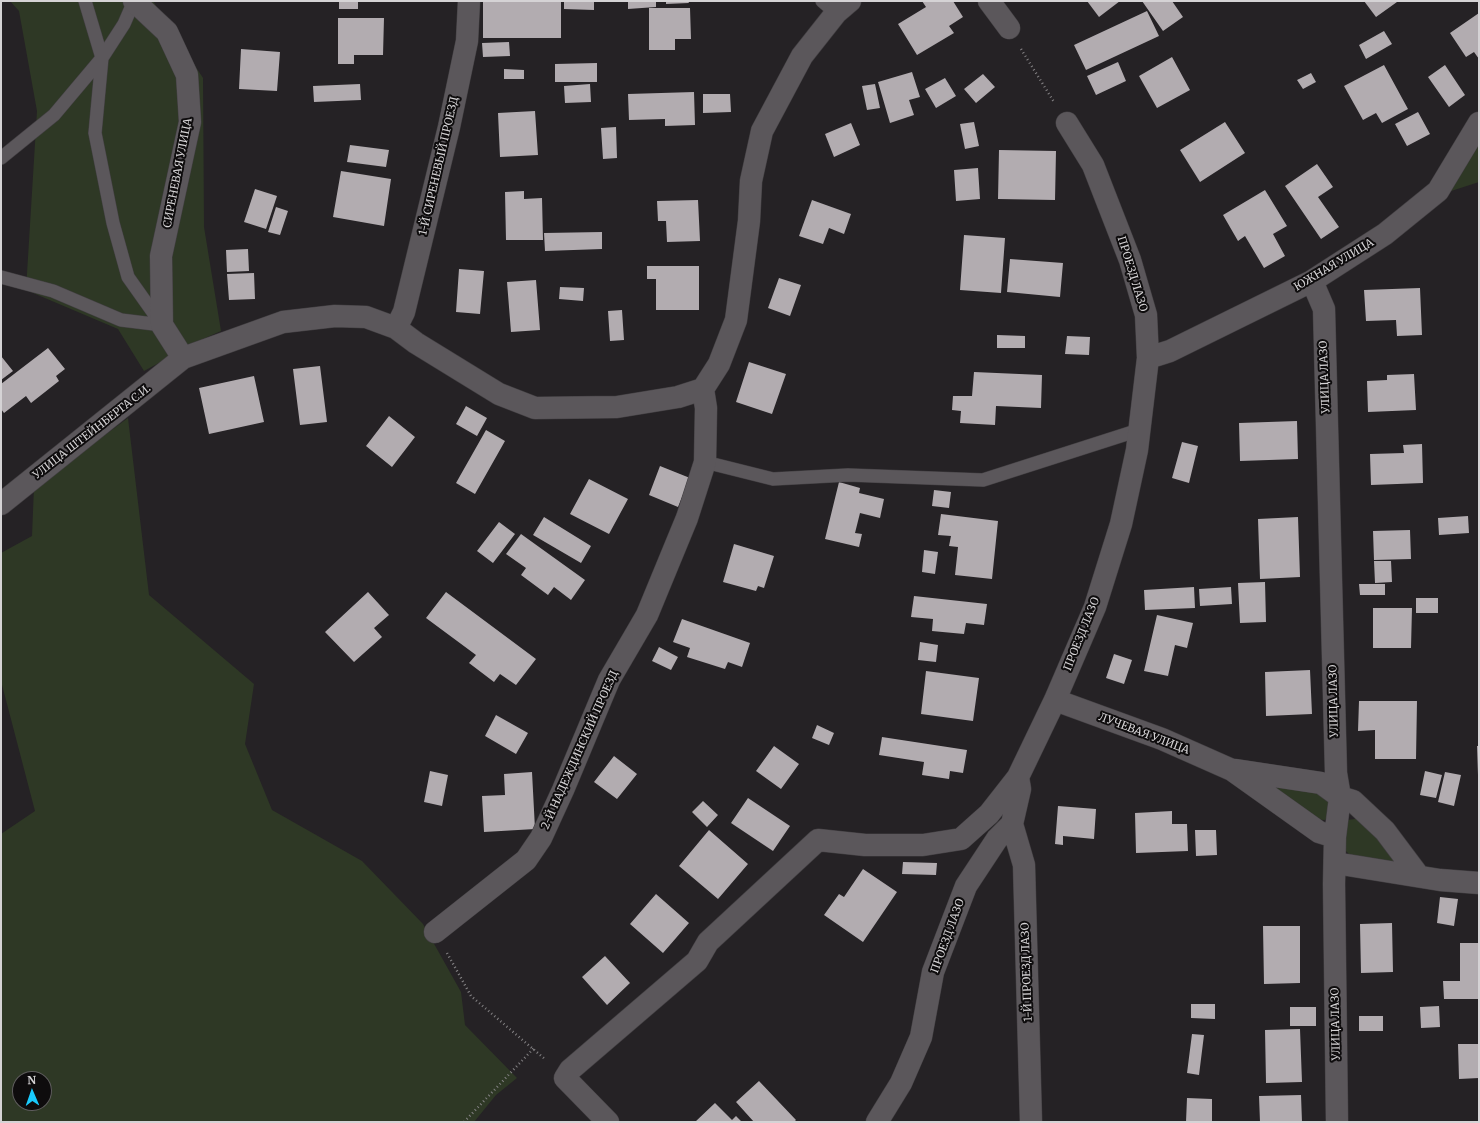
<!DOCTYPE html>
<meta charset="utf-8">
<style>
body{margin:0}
#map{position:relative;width:1480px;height:1123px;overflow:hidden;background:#252225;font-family:Merriweather,serif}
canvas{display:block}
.frame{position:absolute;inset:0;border:2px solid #d5d3d5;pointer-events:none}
.north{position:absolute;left:12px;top:1071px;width:40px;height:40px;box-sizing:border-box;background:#0e0c0d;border:1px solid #5e5c5d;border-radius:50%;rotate:358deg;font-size:11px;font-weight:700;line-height:16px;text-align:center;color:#d5d3d5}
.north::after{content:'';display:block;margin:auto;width:14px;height:18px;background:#19cafc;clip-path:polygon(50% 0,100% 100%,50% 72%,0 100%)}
</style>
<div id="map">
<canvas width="1480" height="1123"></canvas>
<div class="frame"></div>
<div class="north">N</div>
</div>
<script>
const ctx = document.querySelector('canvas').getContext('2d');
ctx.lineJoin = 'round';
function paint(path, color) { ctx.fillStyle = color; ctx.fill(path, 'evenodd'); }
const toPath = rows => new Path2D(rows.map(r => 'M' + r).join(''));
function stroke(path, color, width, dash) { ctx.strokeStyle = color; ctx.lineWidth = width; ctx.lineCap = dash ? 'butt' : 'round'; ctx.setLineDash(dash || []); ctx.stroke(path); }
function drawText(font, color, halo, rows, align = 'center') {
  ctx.font = font + ' Merriweather,serif'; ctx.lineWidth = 4; ctx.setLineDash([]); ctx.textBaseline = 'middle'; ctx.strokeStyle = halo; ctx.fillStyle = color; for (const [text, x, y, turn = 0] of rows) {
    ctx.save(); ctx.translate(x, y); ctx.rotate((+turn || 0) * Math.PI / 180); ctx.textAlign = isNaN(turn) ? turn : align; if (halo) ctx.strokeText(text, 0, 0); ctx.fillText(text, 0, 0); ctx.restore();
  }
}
const green = toPath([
 [10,1,153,1,203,78,204,227,221,331,203,339,144,371,118,329,26,290,37,111,19,11],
 [1479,139,1479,182,1445,193],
 [128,418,149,595,254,684,245,744,272,810,362,861,423,924,461,992,465,1025,517,1078,496,1095,474,1122,1,1122,1,834,35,811,1,681,1,553,32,536,34,487],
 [20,1079,44,1079,44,1103,20,1103],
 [1258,779,1319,790,1331,800,1332,810,1325,820,1311,819],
 [1363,818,1403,867,1353,858,1342,847,1347,820]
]);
const building = toPath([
 [339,1,358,1,358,9,339,9],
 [483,1,561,1,561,38,483,38],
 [564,1,594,1,594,10,564,9],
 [628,1,656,1,656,7,628,9],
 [666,1,688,1,689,3,666,4],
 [922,1,953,1,963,17,949,26,954,33,917,55,898,24,926,7],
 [1087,1,1120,1,1099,17],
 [1142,1,1172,1,1183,17,1163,31],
 [1364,1,1396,1,1397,2,1376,17],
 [649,8,690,8,691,39,675,39,675,50,649,50],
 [1147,11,1159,36,1086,70,1074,45],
 [1479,13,1479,59,1474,52,1466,57,1450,33],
 [338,18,384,18,383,55,354,55,354,64,338,64],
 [1384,31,1392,44,1366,59,1359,45],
 [509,42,510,56,483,57,482,43],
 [241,49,280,52,277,91,239,89],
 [1172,57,1190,90,1157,108,1139,76],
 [1118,62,1126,81,1096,95,1087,76],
 [597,63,597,82,555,82,555,64],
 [1384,65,1408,109,1382,123,1376,113,1363,120,1344,86],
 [1445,65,1465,95,1449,107,1428,77],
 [504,69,524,70,524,79,504,79],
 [912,72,920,97,909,100,914,115,890,123,878,82],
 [1311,73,1316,82,1303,89,1297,80],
 [983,74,995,87,976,103,964,89],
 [945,78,956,96,936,108,925,89],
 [360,84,361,100,314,102,313,86],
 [590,84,591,102,565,103,564,86],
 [875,84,880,108,867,110,862,86],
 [694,92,695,125,665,126,665,119,629,120,628,94],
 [703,94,730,94,731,112,703,113],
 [535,111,538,155,500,157,498,113],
 [1418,112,1430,134,1407,146,1395,124],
 [974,122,979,146,965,149,960,124],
 [1225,122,1245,153,1200,182,1180,150],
 [851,123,860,145,834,157,825,134],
 [616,127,617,158,603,159,601,128],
 [350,145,389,150,386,167,347,162],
 [999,150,1056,151,1055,200,998,199],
 [1317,164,1333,187,1318,197,1339,227,1321,239,1285,186],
 [978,168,980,199,956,201,954,170],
 [341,171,391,179,384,226,333,217],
 [255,189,277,196,266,229,244,222],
 [1265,190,1287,226,1273,234,1285,256,1264,268,1245,236,1238,241,1223,215],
 [524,191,524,199,542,198,543,240,506,240,505,192],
 [698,200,700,241,667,242,666,221,658,221,657,201],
 [812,200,851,214,844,234,829,228,823,244,799,236],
 [276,207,288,211,280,235,268,232],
 [602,232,602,249,545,251,544,233],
 [964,235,1005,238,1001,293,960,290],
 [248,249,249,271,227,272,226,250],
 [1010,259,1063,263,1060,297,1007,292],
 [647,266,699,266,699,310,656,310,656,279,647,279],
 [459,269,484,271,480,314,456,312],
 [254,273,255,299,229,300,227,274],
 [779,278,801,285,790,316,768,308],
 [536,280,540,330,511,332,507,282],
 [560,287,584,288,583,301,559,299],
 [1420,288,1422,335,1397,336,1396,320,1366,321,1364,290],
 [622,310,624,340,610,341,608,311],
 [997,335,1025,336,1025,348,997,348],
 [1067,336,1090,337,1089,355,1065,354],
 [48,348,65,369,56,376,59,381,31,403,26,396,4,413,1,409,1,384],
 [1,356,13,371,1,380],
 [749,362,786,374,772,414,736,402],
 [320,366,327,422,300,425,293,369],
 [974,372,1042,375,1041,408,996,406,995,425,960,423,961,411,952,410,953,396,972,396],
 [1414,374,1416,410,1368,412,1367,381,1387,380,1387,375],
 [254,376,264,422,209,434,199,388],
 [466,406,487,418,477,436,456,424],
 [389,416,415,437,392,467,366,446],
 [1297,421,1298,459,1240,461,1239,423],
 [486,430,505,441,475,494,456,483],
 [1182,442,1198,446,1189,483,1172,478],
 [1422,444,1423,483,1371,485,1370,454,1404,453,1403,445],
 [660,466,690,478,678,507,649,495],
 [589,479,628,499,609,534,570,514],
 [839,482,860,488,859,493,884,499,880,518,860,513,855,533,862,534,859,547,825,539],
 [934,490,951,492,949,508,932,506],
 [941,514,998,521,992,579,955,575,958,547,949,546,951,536,938,535],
 [1468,516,1469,533,1439,535,1438,518],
 [544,517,591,546,581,563,533,535],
 [1298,517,1300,577,1260,579,1258,519],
 [499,522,515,534,493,563,477,551],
 [1410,530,1411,559,1374,560,1373,531],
 [521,534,585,580,571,600,554,587,548,595,521,575,526,568,506,554],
 [734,544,774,556,764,588,758,586,756,591,723,582],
 [924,550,938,552,935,574,922,572],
 [1374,561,1391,561,1392,582,1375,583],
 [1265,582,1266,622,1240,623,1238,583],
 [1359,584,1385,584,1385,595,1360,595],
 [1194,587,1195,608,1145,610,1144,590],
 [1231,587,1232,604,1200,606,1199,589],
 [368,592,389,615,374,628,382,637,354,662,325,632],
 [446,592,536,659,516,685,500,674,494,682,469,663,476,655,426,618],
 [914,596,987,604,984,625,966,623,964,634,932,631,933,619,911,617],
 [1416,598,1438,598,1438,613,1416,613],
 [1373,608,1412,608,1411,648,1373,648],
 [1157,615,1193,623,1187,648,1175,645,1168,676,1144,671],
 [682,619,750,643,742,667,728,662,725,669,687,657,690,648,673,642],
 [920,642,938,645,936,662,918,660],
 [659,647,678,657,671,670,652,661],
 [1114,654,1132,660,1124,684,1106,678],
 [1310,670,1312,714,1266,716,1265,672],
 [926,671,979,678,973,721,921,714],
 [1359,701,1417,701,1416,759,1375,759,1375,730,1358,731],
 [496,715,528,733,516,754,485,736],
 [817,725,834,733,829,745,812,738],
 [882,737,967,750,963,773,950,771,949,779,922,775,924,762,879,755],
 [774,746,799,764,781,789,756,771],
 [1477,746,1479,746,1479,775,1478,775],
 [614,756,637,774,617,799,594,782],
 [430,771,448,775,442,806,424,802],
 [1425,771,1442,775,1436,798,1420,795],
 [532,772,535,829,484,832,482,796,505,795,504,774],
 [1445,772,1461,775,1454,806,1438,802],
 [748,798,790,826,773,851,731,823],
 [703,801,718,815,707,827,692,812],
 [1058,806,1096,809,1094,839,1063,836,1063,845,1055,844],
 [1172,811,1172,824,1187,824,1188,851,1136,853,1135,813],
 [709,830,748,864,718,899,679,866],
 [1195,830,1216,830,1217,855,1196,856],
 [903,862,937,863,936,875,902,874],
 [863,869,897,892,863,942,824,915,839,894,844,897],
 [656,894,689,923,663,953,630,924],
 [1440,897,1458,899,1454,926,1437,923],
 [1392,923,1393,972,1361,973,1360,924],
 [1263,926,1300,926,1300,983,1264,984],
 [1460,943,1479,943,1479,999,1444,999,1443,981,1460,981],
 [605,956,630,983,607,1005,582,977],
 [1191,1004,1215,1004,1215,1019,1191,1018],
 [1439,1006,1440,1027,1421,1028,1420,1007],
 [1290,1007,1316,1007,1316,1026,1290,1026],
 [1359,1016,1383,1016,1383,1031,1359,1031],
 [1300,1029,1302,1082,1266,1083,1265,1030],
 [1192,1034,1204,1035,1199,1075,1187,1073],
 [1458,1044,1479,1044,1479,1078,1459,1079],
 [759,1081,796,1120,794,1122,754,1122,736,1102],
 [1301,1095,1302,1122,1260,1122,1259,1096],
 [1187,1098,1212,1099,1212,1122,1186,1122],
 [715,1103,732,1120,736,1116,742,1122,695,1122]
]);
const path = toPath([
 [1021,49,1054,102],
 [447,953,471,996,546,1060],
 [464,1122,534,1048]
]);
const service = toPath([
 [85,1,102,58,124,24,134,1],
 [822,1,836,13],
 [1,158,54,115,102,58,95,133,113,223,128,277,162,325,121,320,53,291,1,277],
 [705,462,773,479,848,475,983,480,1139,430]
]);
const minor = toPath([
 [134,1,167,32,187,75,190,122,161,256,162,325,183,358],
 [989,1,1009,28],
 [1312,281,1324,309,1336,773,1340,797,1335,837,1334,884,1337,1122],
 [396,328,404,312,449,127,467,41,469,1],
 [1148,358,1170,351,1312,281,1385,234,1438,191,1479,123],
 [1,504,183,358,283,322,335,316,366,317,396,328,416,343,499,394,535,408,617,407,678,397,703,389],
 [1055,700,1162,739,1232,770,1319,832,1335,837],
 [1235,770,1321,783,1340,797,1353,801,1385,831,1418,875],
 [1012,824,1024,865,1031,1122],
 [1335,863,1440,880,1479,883],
 [435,932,526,860,541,838,563,790,609,680,647,615,687,518,705,462,706,408,703,389,719,364,736,320,749,221,751,181,762,131,802,56,836,13,850,1],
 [608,1122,565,1078,570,1070,697,961,708,942,818,840,865,845,923,845,961,839,989,814,1018,777],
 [877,1122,901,1083,921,1037,933,972,966,886,997,839,1012,824,1020,789,1018,777,1055,700,1095,607,1121,524,1137,450,1148,358,1146,315,1130,260,1093,165,1067,123]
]);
const streetNames = [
 ["1-Й СИРЕНЕВЫЙ ПРОЕЗД",439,166,-77],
 ["СИРЕНЕВАЯ УЛИЦА",178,173,-79],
 ["ЮЖНАЯ УЛИЦА",1334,265,-31],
 ["ПРОЕЗД ЛАЗО",1132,274,73],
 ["УЛИЦА ЛАЗО",1325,377,-92],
 ["УЛИЦА ШТЕЙНБЕРГА С.И.",92,432,-38],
 ["ПРОЕЗД ЛАЗО",1082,634,-68],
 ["УЛИЦА ЛАЗО",1334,701,-91],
 ["ЛУЧЕВАЯ УЛИЦА",1144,734,21],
 ["2-Й НАДЕЖДИНСКИЙ ПРОЕЗД",580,750,-66],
 ["ПРОЕЗД ЛАЗО",948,936,-70],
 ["1-Й ПРОЕЗД ЛАЗО",1027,972,-92],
 ["УЛИЦА ЛАЗО",1336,1024,-91]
];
paint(green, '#2e3825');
paint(building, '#b2acb0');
stroke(service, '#423f42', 14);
stroke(minor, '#423f42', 23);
stroke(path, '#848284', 2.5, [1, 3]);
stroke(service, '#5b575b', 13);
stroke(minor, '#5b575b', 22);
drawText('11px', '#d5d3d5', '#0e0c0d', streetNames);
</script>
